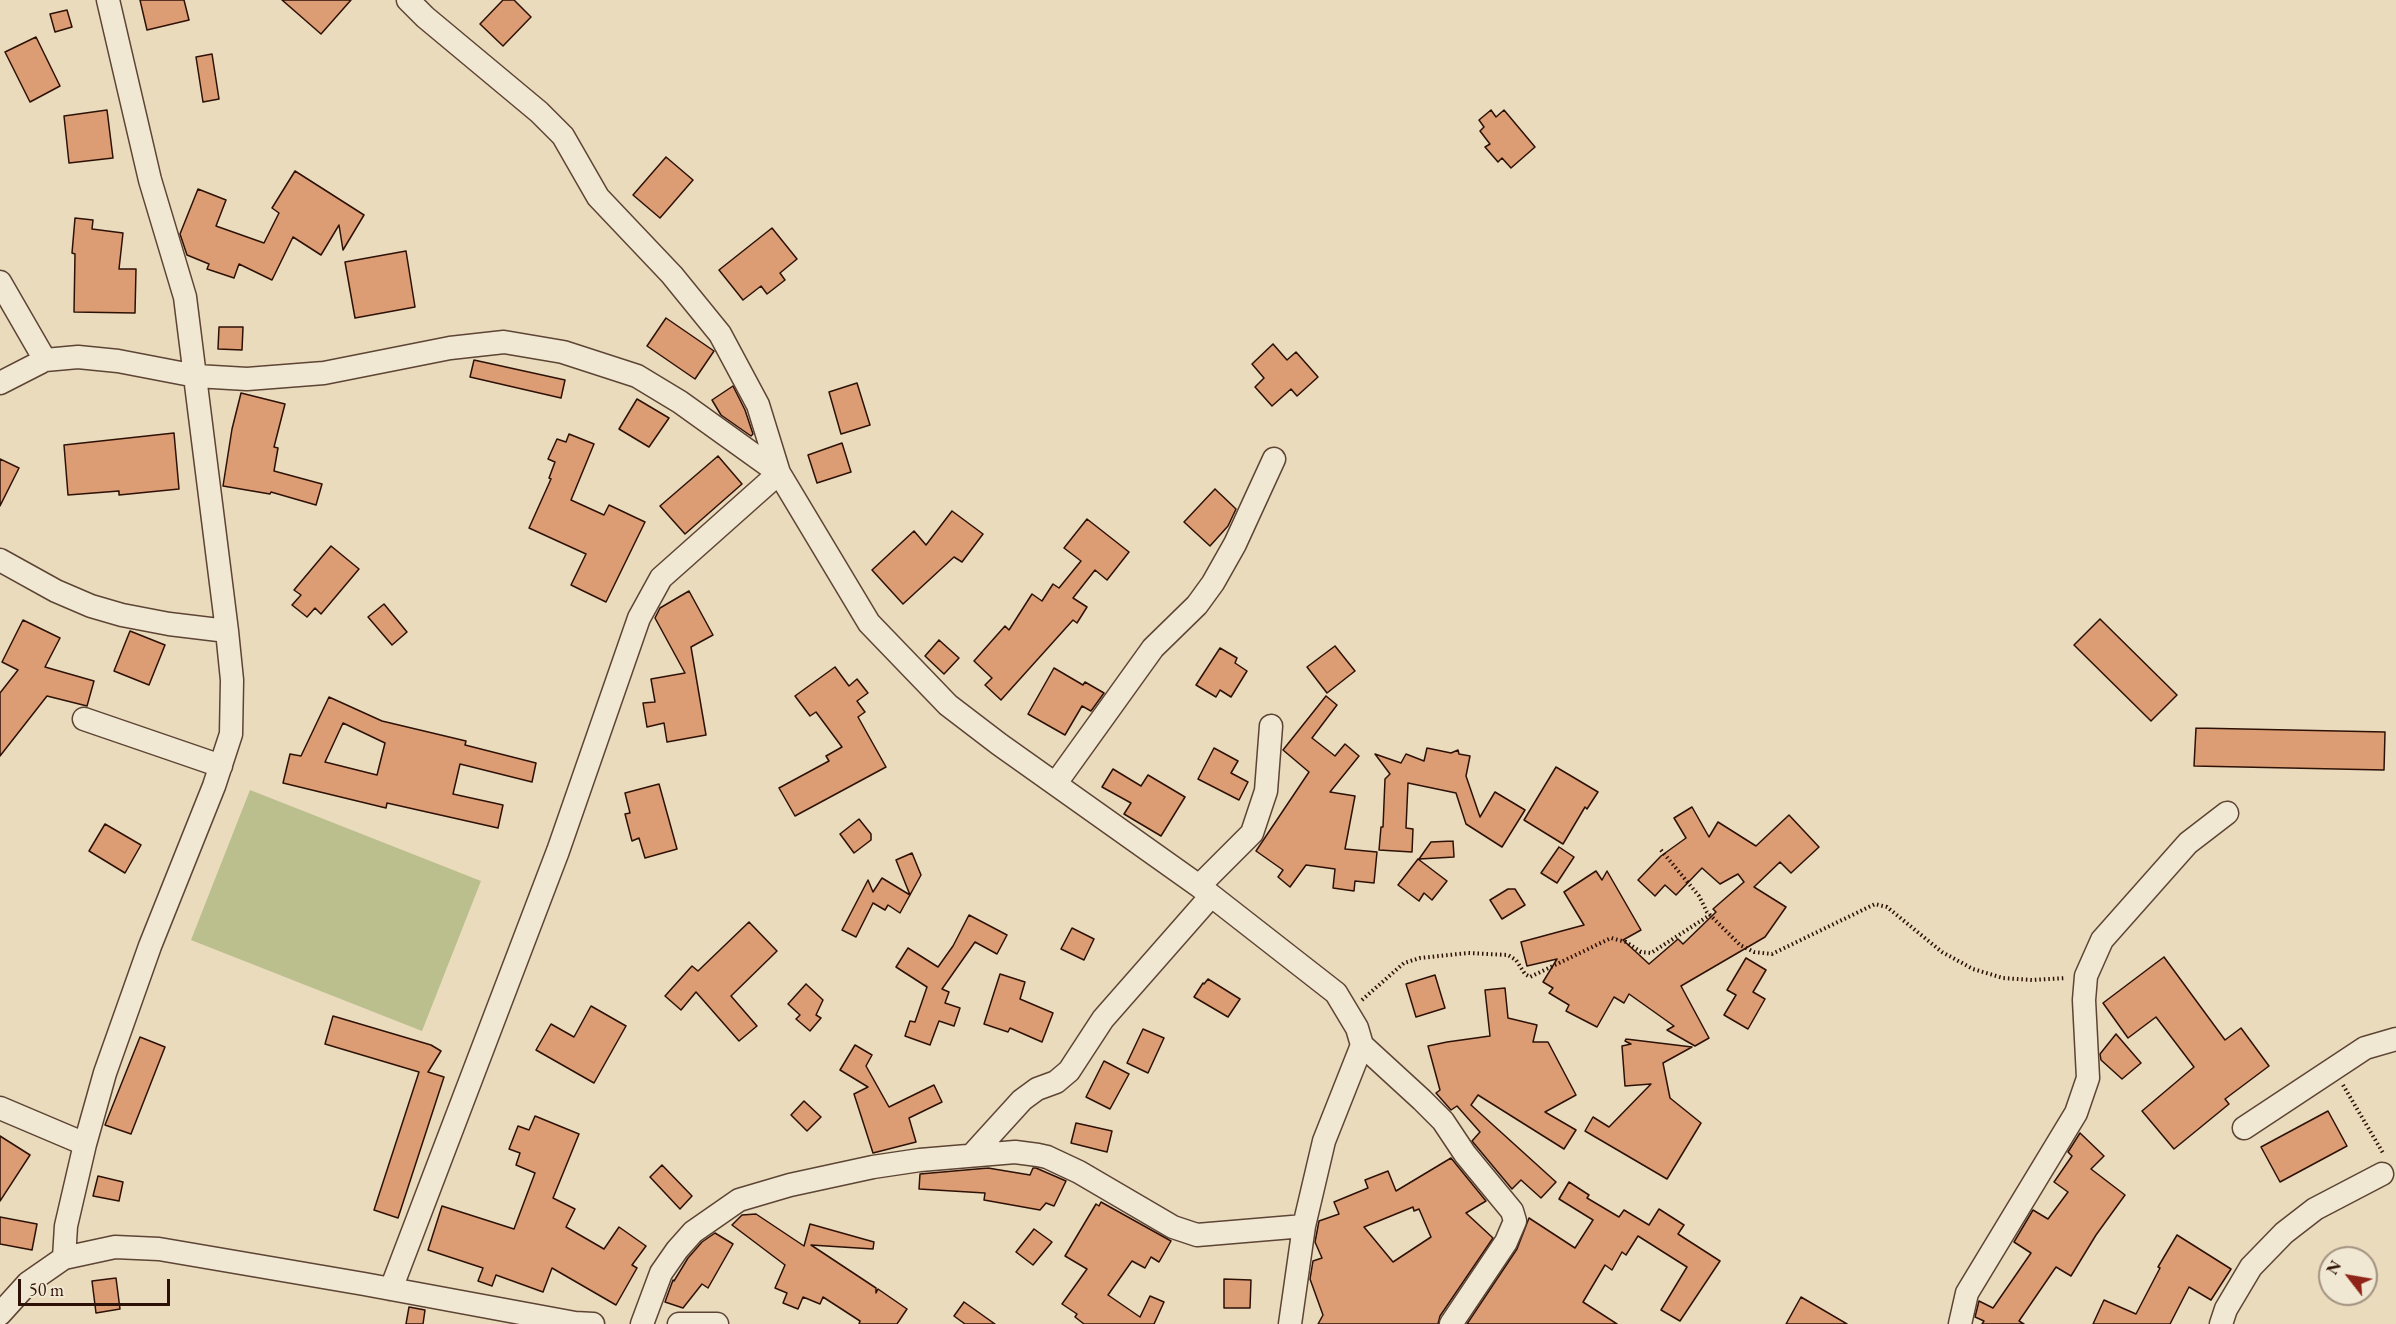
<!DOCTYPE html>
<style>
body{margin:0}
#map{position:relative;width:2396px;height:1324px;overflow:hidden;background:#e9dbbc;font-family:"EB Garamond",serif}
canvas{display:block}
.north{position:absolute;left:2318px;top:1246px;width:60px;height:60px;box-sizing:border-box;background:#f1e8d3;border:2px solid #a39281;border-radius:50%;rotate:301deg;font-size:16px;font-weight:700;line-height:24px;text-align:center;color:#2e1106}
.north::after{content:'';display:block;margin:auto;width:21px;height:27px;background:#8f2418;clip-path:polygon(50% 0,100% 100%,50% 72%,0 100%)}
.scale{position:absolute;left:18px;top:1279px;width:152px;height:27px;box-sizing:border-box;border:3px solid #2e1106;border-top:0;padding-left:8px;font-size:18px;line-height:21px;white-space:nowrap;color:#2e1106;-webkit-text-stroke:4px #f1e8d3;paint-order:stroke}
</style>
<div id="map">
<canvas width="2396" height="1324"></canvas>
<div class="north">N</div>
<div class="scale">50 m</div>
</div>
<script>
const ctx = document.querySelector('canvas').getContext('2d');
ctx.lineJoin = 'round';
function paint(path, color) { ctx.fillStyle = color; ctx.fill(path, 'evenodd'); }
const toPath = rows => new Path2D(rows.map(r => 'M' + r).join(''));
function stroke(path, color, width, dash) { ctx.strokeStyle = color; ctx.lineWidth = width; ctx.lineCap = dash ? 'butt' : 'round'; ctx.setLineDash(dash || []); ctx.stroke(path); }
const green = toPath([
 [250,790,481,881,422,1031,191,940]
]);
const building = toPath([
 [140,0,184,0,189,20,147,30,140,0],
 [282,0,351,0,321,34,282,0],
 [503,0,514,0,531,17,503,46,480,24,503,0],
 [67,10,72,27,55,32,50,14,67,10],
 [36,37,60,86,30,102,5,52,36,37],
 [212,54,219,99,203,102,196,57,212,54],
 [107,110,113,158,69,163,64,116,107,110],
 [1491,110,1496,117,1504,110,1535,147,1511,168,1502,158,1498,162,1485,147,1490,144,1480,131,1484,127,1479,120,1491,110],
 [666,157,693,180,660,218,633,195,666,157],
 [295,171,364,215,343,250,339,225,321,255,293,237,272,280,239,264,234,278,207,269,209,264,187,255,180,234,198,189,226,200,216,226,264,243,279,213,272,208,295,171],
 [75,218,93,220,92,229,123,233,119,269,136,269,135,313,74,312,75,254,72,253,75,218],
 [772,228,797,259,780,273,785,280,767,294,761,286,743,300,719,270,772,228],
 [406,251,415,307,355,318,345,262,406,251],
 [666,318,714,351,695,379,647,346,666,318],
 [219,327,243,327,242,350,218,349,219,327],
 [1273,344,1287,360,1296,352,1318,377,1297,396,1291,389,1272,406,1255,387,1264,378,1252,364,1273,344],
 [474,360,565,380,561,398,470,377,474,360],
 [857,383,870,425,841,434,829,392,857,383],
 [733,386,745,410,753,434,751,436,721,415,712,400,733,386],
 [241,393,285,404,274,447,278,448,274,471,322,484,316,505,271,492,270,494,223,486,232,429,241,393],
 [637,399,669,418,649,447,619,429,637,399],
 [174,433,179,489,119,495,119,491,68,495,64,445,174,433],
 [569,434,594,444,571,500,604,515,609,505,645,522,606,602,571,585,586,554,529,528,551,479,549,478,555,462,548,459,557,439,566,442,569,434],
 [842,443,851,472,817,483,808,455,842,443],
 [718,456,742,484,685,534,660,506,718,456],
 [0,459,19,468,0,506,0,459],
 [1215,489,1236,509,1228,526,1210,546,1184,522,1215,489],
 [952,511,983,534,962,562,954,557,903,604,872,570,914,531,926,545,952,511],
 [1087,519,1129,552,1107,580,1095,570,1073,598,1087,607,1077,623,1073,620,1001,700,985,685,992,678,974,661,1005,626,1009,630,1032,594,1042,601,1053,584,1059,588,1081,561,1064,548,1087,519],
 [331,546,359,569,321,614,315,608,307,617,292,605,301,595,294,590,331,546],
 [689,591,713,635,691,647,706,735,667,742,664,723,647,727,643,703,655,702,651,679,685,673,655,618,660,608,689,591],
 [384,604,407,632,392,645,368,617,384,604],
 [2100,619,2177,695,2151,721,2074,645,2100,619],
 [23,620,60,638,45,667,94,681,87,706,47,696,0,756,0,693,18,670,2,662,23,620],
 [130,631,165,645,149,685,114,671,130,631],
 [939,640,959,658,944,674,925,656,939,640],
 [1335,646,1355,671,1327,693,1307,667,1335,646],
 [1220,648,1237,658,1235,663,1247,671,1231,697,1220,690,1216,697,1196,685,1220,648],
 [835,667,849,686,857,679,868,693,857,701,865,712,858,717,886,767,795,816,779,788,829,761,826,756,842,747,816,712,810,716,795,696,835,667],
 [1054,668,1083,685,1085,682,1104,693,1091,711,1082,706,1065,735,1028,714,1054,668],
 [1326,696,1337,705,1312,738,1335,756,1345,744,1359,756,1330,792,1355,796,1345,849,1377,852,1374,883,1355,881,1354,891,1333,888,1335,869,1306,865,1290,887,1278,877,1283,870,1256,851,1309,772,1283,750,1326,696],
 [329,697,382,721,466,741,465,745,536,763,532,782,460,764,453,794,503,805,498,828,387,803,386,808,283,783,290,754,301,756,329,697],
 [343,723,385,743,377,775,325,762,343,723],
 [2196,728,2385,732,2384,770,2194,766,2196,728],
 [1214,748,1238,761,1231,773,1248,782,1239,800,1198,779,1214,748],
 [1427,748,1451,753,1458,750,1459,754,1470,756,1466,776,1480,817,1495,792,1525,810,1502,847,1466,824,1456,793,1408,783,1406,828,1413,829,1412,852,1379,850,1381,827,1383,827,1385,779,1390,774,1375,754,1401,763,1406,754,1424,761,1427,748],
 [1556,767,1598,792,1587,809,1585,807,1563,844,1524,820,1556,767],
 [1113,769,1141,786,1148,775,1185,797,1161,836,1124,814,1131,803,1102,787,1113,769],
 [659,784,677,849,645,858,639,838,632,841,625,814,630,813,625,793,659,784],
 [1692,807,1709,837,1718,822,1756,846,1789,815,1819,847,1791,873,1780,862,1754,887,1786,907,1765,937,1681,986,1709,1038,1695,1046,1667,1030,1674,1026,1629,994,1624,1003,1614,997,1597,1027,1566,1011,1569,1005,1549,993,1553,988,1543,982,1557,959,1527,966,1521,942,1584,925,1564,892,1596,871,1602,880,1607,871,1641,930,1623,940,1649,964,1678,939,1683,944,1716,912,1713,909,1744,882,1738,874,1720,884,1702,868,1676,895,1665,885,1655,896,1638,880,1661,856,1686,838,1674,818,1692,807],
 [859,819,871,834,871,840,854,853,840,834,859,819],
 [105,824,141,845,125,873,89,851,105,824],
 [1453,841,1454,857,1419,859,1431,842,1453,841],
 [1559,847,1574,857,1557,883,1541,873,1559,847],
 [912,853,921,875,900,913,888,905,885,910,873,903,856,937,842,930,868,880,873,892,882,878,910,895,896,860,912,853],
 [1418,859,1447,881,1432,900,1424,893,1419,901,1398,885,1418,859],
 [1508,889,1515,889,1525,905,1502,919,1490,900,1508,889],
 [969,915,1007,935,997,954,975,942,942,989,949,992,945,1003,960,1008,954,1026,939,1021,930,1045,905,1036,910,1021,915,1022,927,987,896,967,908,948,938,967,953,946,969,915],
 [749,922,777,951,731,996,757,1026,739,1041,696,992,681,1010,665,996,692,966,698,971,749,922],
 [1072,928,1094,939,1084,960,1061,949,1072,928],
 [2164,957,2225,1040,2241,1028,2269,1066,2225,1099,2229,1104,2174,1149,2142,1111,2194,1067,2156,1017,2128,1038,2103,1003,2164,957],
 [1746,958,1766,970,1753,992,1765,999,1748,1029,1724,1015,1736,995,1727,990,1746,958],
 [1000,974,1025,982,1020,999,1053,1013,1042,1042,1010,1028,1008,1032,984,1024,1000,974],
 [1435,975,1445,1008,1416,1017,1406,984,1435,975],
 [1208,979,1240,999,1228,1017,1194,997,1203,983,1204,984,1208,979],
 [806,984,823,1000,816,1015,821,1018,810,1031,796,1019,800,1015,788,1004,806,984],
 [1505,988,1508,1018,1537,1025,1533,1042,1548,1042,1576,1095,1545,1112,1576,1130,1564,1149,1478,1095,1471,1105,1556,1182,1541,1198,1521,1180,1512,1189,1472,1141,1480,1132,1457,1106,1451,1110,1436,1093,1440,1090,1428,1046,1447,1042,1490,1036,1485,990,1505,988],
 [591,1006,626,1026,594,1083,536,1050,551,1024,574,1037,591,1006],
 [333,1016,431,1045,441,1051,428,1072,444,1077,398,1218,374,1210,419,1072,325,1044,333,1016],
 [1143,1029,1164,1038,1148,1073,1127,1063,1143,1029],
 [2116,1034,2141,1063,2122,1079,2101,1060,2100,1054,2116,1034],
 [140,1037,165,1047,131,1134,105,1125,140,1037],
 [1626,1039,1692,1047,1663,1063,1670,1098,1701,1123,1667,1179,1585,1131,1593,1117,1609,1127,1651,1084,1625,1086,1622,1046,1631,1044,1625,1041,1626,1039],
 [855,1045,872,1055,866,1066,889,1107,934,1085,942,1102,909,1118,916,1142,873,1153,854,1094,868,1087,840,1070,855,1045],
 [1104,1061,1129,1074,1110,1109,1086,1097,1104,1061],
 [804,1101,821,1117,807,1131,791,1115,804,1101],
 [2328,1111,2347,1146,2280,1182,2261,1147,2328,1111],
 [535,1116,579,1134,553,1198,575,1209,566,1227,604,1249,619,1227,646,1246,632,1265,637,1268,616,1305,552,1268,543,1292,496,1275,492,1286,478,1281,483,1268,428,1250,442,1206,514,1229,535,1173,516,1165,520,1153,509,1149,518,1126,529,1130,535,1116],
 [1076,1123,1112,1131,1107,1152,1071,1143,1076,1123],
 [2080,1133,2104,1156,2091,1169,2125,1195,2096,1235,2071,1276,2056,1267,2019,1321,2024,1324,1982,1324,1984,1321,1975,1317,1979,1301,1993,1308,2031,1253,2014,1242,2033,1210,2048,1219,2068,1192,2054,1182,2072,1156,2068,1152,2080,1133],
 [0,1136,30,1155,0,1201,0,1136],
 [1451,1158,1486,1201,1466,1213,1493,1238,1440,1316,1438,1324,1318,1324,1323,1315,1310,1279,1313,1261,1322,1258,1315,1242,1319,1221,1339,1214,1334,1202,1368,1188,1365,1180,1388,1171,1396,1191,1451,1158],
 [1413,1207,1414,1211,1419,1209,1431,1237,1393,1262,1364,1227,1413,1207],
 [662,1165,692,1196,680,1209,650,1177,662,1165],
 [988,1168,1030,1175,1033,1168,1036,1168,1066,1181,1054,1206,1046,1203,1040,1210,984,1200,985,1193,919,1189,920,1174,988,1168],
 [98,1176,123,1182,119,1201,93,1196,98,1176],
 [1569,1182,1589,1195,1587,1198,1619,1217,1624,1210,1649,1225,1659,1209,1684,1225,1678,1234,1720,1261,1680,1321,1661,1310,1687,1267,1638,1236,1626,1255,1622,1252,1612,1270,1605,1265,1583,1302,1617,1324,1467,1324,1517,1249,1529,1218,1575,1248,1593,1220,1559,1199,1569,1182],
 [1101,1202,1171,1241,1159,1262,1151,1257,1145,1268,1132,1261,1108,1295,1140,1317,1150,1296,1164,1302,1154,1324,1084,1324,1075,1317,1077,1314,1062,1304,1087,1269,1065,1256,1096,1204,1099,1206,1101,1202],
 [756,1214,804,1246,810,1224,874,1242,873,1249,811,1245,876,1288,876,1293,878,1289,907,1309,897,1324,859,1324,860,1321,823,1297,820,1304,803,1297,798,1309,783,1303,787,1293,775,1288,785,1265,732,1225,742,1215,756,1214],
 [0,1217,37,1224,32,1250,0,1244,0,1217],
 [1034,1229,1052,1242,1033,1265,1016,1252,1034,1229],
 [715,1233,733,1244,708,1288,702,1284,683,1308,665,1302,673,1280,674,1281,688,1258,702,1242,715,1233],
 [2177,1235,2231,1269,2211,1300,2189,1287,2170,1324,2093,1324,2104,1300,2136,1314,2160,1268,2158,1267,2177,1235],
 [116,1278,120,1309,96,1313,92,1281,116,1278],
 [1224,1279,1251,1280,1250,1308,1224,1308,1224,1279],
 [1801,1297,1847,1324,1786,1324,1801,1297],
 [964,1302,995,1324,965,1324,954,1316,964,1302],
 [409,1307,425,1310,423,1324,406,1324,409,1307]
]);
const path = toPath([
 [1661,850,1699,896,1707,912,1740,945,1754,952,1772,954,1875,904,1887,907,1942,952,1973,969,2003,978,2032,980,2066,978],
 [1362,1000,1404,963,1420,958,1468,953,1508,955,1516,960,1525,974,1530,977,1611,938,1626,942,1641,952,1651,953,1710,915],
 [2343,1085,2383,1153]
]);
const minor = toPath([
 [408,0,425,17,539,112,563,136,598,197,672,275,720,334,758,405,779,473,869,623,948,705,999,744,1199,886,1336,993,1357,1028,1362,1045,1324,1141,1304,1226,1290,1324],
 [0,282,45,360],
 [0,383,45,360,78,357,118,361,196,376,247,379,324,373,450,348,504,342,563,352,637,376,680,402,779,473,661,578,639,618,558,851,391,1289],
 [0,560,56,591,91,606,122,615,169,624,227,631],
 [84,719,221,766],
 [1056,783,1153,648,1197,605,1213,583,1235,544,1274,459],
 [1199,886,1252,833,1266,791,1271,726],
 [1362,1045,1422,1100,1443,1121,1465,1154,1512,1211,1515,1221,1506,1242,1451,1324],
 [0,1108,85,1144],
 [2244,1128,2365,1048,2396,1039],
 [972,1155,1022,1100,1037,1089,1056,1082,1069,1071,1103,1019,1211,896],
 [64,1258,66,1226,85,1144,105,1073,150,946,214,786,231,734,232,680,227,631,185,297,150,180,108,0],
 [0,1314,28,1283,64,1258,115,1247,159,1249,364,1284,575,1323,593,1324],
 [642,1324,661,1273,677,1250,693,1232,739,1200,790,1185,873,1167,920,1160,1015,1152,1038,1155,1047,1157,1079,1172,1173,1227,1197,1235,1304,1226],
 [679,1324,717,1324],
 [1960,1324,1967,1293,2076,1113,2088,1078,2084,1000,2086,976,2102,940,2188,843,2227,813],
 [2221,1324,2226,1309,2251,1267,2284,1233,2315,1209,2382,1174]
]);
paint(green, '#bbbe8d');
paint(building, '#dc9d74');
stroke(building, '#2e1106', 1.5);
stroke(minor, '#5d4434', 25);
stroke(path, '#2e1106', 4, [1.5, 3]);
stroke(minor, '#f1e8d3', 22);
</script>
